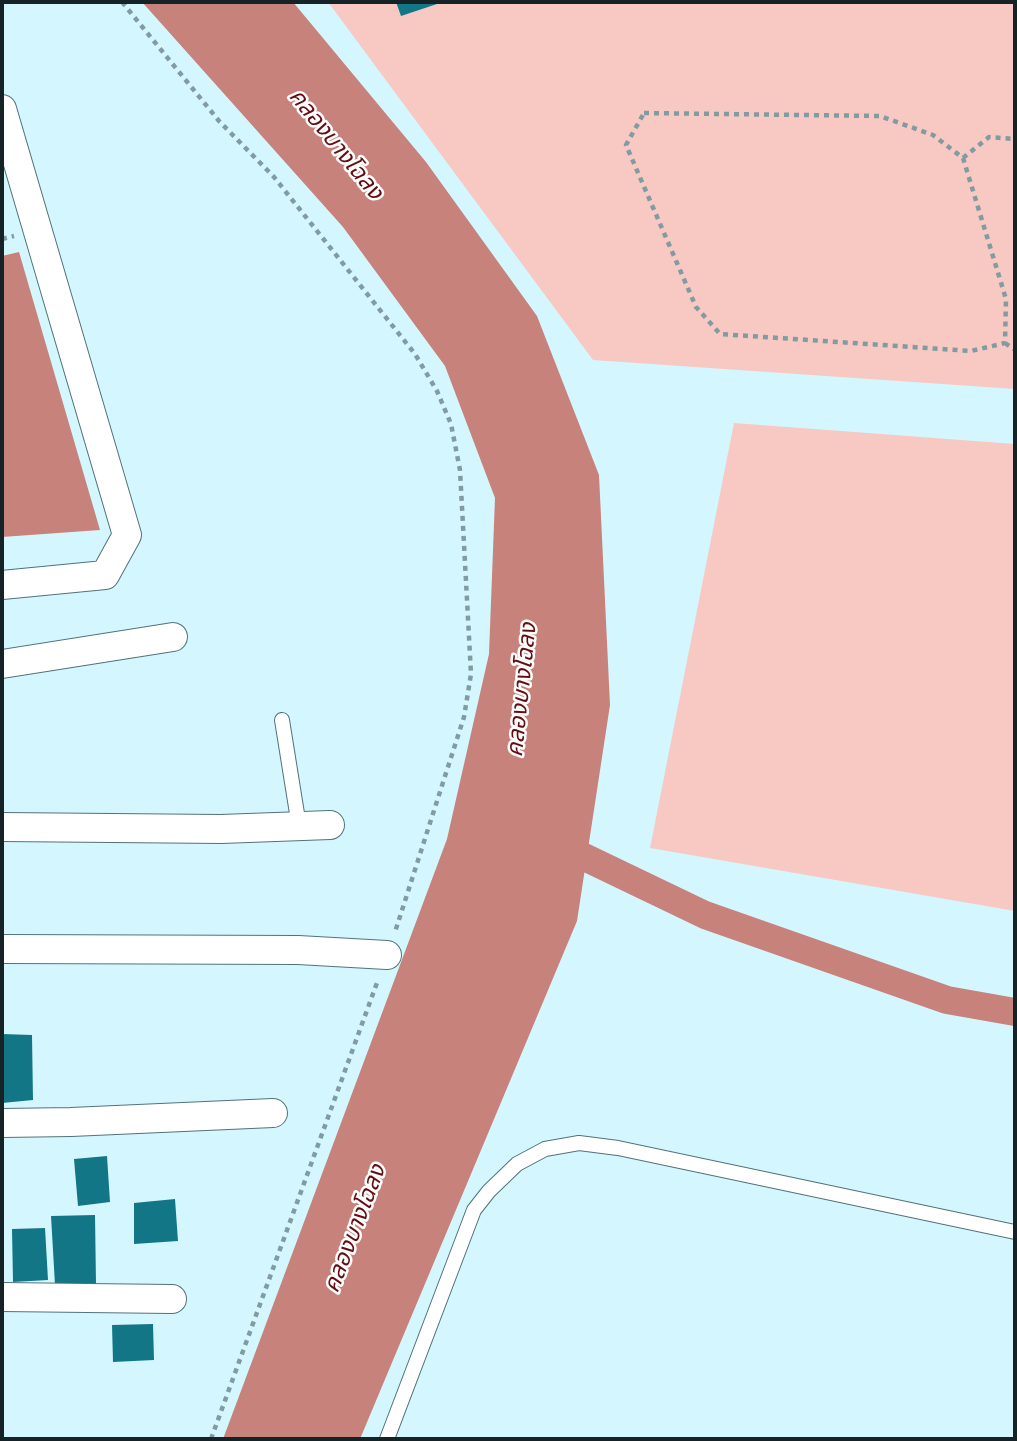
<!DOCTYPE html>
<meta charset="utf-8">
<style>
body{margin:0}
#map{position:relative;width:1017px;height:1441px;overflow:hidden;background:#d4f7ff;font-family:"Roboto Condensed",sans-serif}
canvas{display:block}
.frame{position:absolute;inset:0;border:4px solid #162326;pointer-events:none}
</style>
<div id="map">
<canvas width="1017" height="1441"></canvas>
<div class="frame"></div>
</div>
<script>
const ctx = document.querySelector('canvas').getContext('2d');
ctx.lineJoin = 'round';
function paint(path, color) { ctx.fillStyle = color; ctx.fill(path, 'evenodd'); }
const toPath = rows => new Path2D(rows.map(r => 'M' + r).join(''));
function stroke(path, color, width, dash) { ctx.strokeStyle = color; ctx.lineWidth = width; ctx.lineCap = dash ? 'butt' : 'round'; ctx.setLineDash(dash || []); ctx.stroke(path); }
function drawText(font, color, halo, rows, align = 'center') {
  ctx.font = font + ' "Roboto Condensed","Noto Sans Thai",sans-serif'; ctx.lineWidth = 5; ctx.setLineDash([]); ctx.textBaseline = 'middle'; ctx.strokeStyle = halo; ctx.fillStyle = color; for (const [text, x, y, turn = 0] of rows) {
    ctx.save(); ctx.translate(x, y); ctx.rotate((+turn || 0) * Math.PI / 180); ctx.textAlign = isNaN(turn) ? turn : align; if (halo) ctx.strokeText(text, 0, 0); ctx.fillText(text, 0, 0); ctx.restore();
  }
}
const green = toPath([
 [328,2,1015,2,1015,389,593,360],
 [734,423,1015,444,1015,911,650,848]
]);
const water = toPath([
 [142,2,293,2,426,162,537,316,599,475,610,705,577,921,360,1439,223,1439,447,839,489,654,495,498,445,366,343,227],
 [19,252,100,530,2,537,2,256]
]);
const canal = toPath([
 [553,842,705,915,947,1000,1015,1012]
]);
const building = toPath([
 [396,2,443,2,401,16],
 [2,1034,32,1035,33,1100,2,1103],
 [107,1156,110,1202,78,1206,74,1159],
 [175,1199,178,1241,134,1244,134,1203],
 [95,1215,96,1284,55,1285,51,1216],
 [45,1228,48,1280,13,1282,12,1229],
 [153,1324,154,1360,113,1362,112,1325]
]);
const path = toPath([
 [122,2,219,121,274,177,415,354,437,391,451,424,460,470,471,674,464,717,395,932],
 [644,113,880,116,933,135,963,158,1006,299,1005,343,971,351,720,334,696,307,626,145,644,113],
 [963,158,989,137,1015,139],
 [2,239,14,236],
 [1005,343,1015,350],
 [211,1439,378,980]
]);
const lane = toPath([
 [282,720,299,826],
 [387,1439,474,1210,489,1191,517,1164,545,1149,579,1143,618,1148,1015,1232]
]);
const street = toPath([
 [2,109,127,535,105,575,2,585],
 [2,664,173,637],
 [2,827,221,829,330,825],
 [2,949,298,950,387,955],
 [2,1123,71,1122,273,1113],
 [2,1297,172,1299]
]);
const waterNames = [
 ["คลองบางโฉลง",335,145,51],
 ["คลองบางโฉลง",523,690,-84],
 ["คลองบางโฉลง",356,1229,-69]
];
paint(green, '#f8c8c3');
paint(water, '#c7827c');
stroke(canal, '#c7827c', 28);
paint(building, '#127686');
stroke(lane, '#527278', 16);
stroke(street, '#527278', 30);
stroke(path, '#829ba1', 4.5, [5, 5]);
stroke(lane, '#fff', 14);
stroke(street, '#fff', 28);
drawText('italic 23px', '#620e11', '#fdfdfd', waterNames);
</script>
